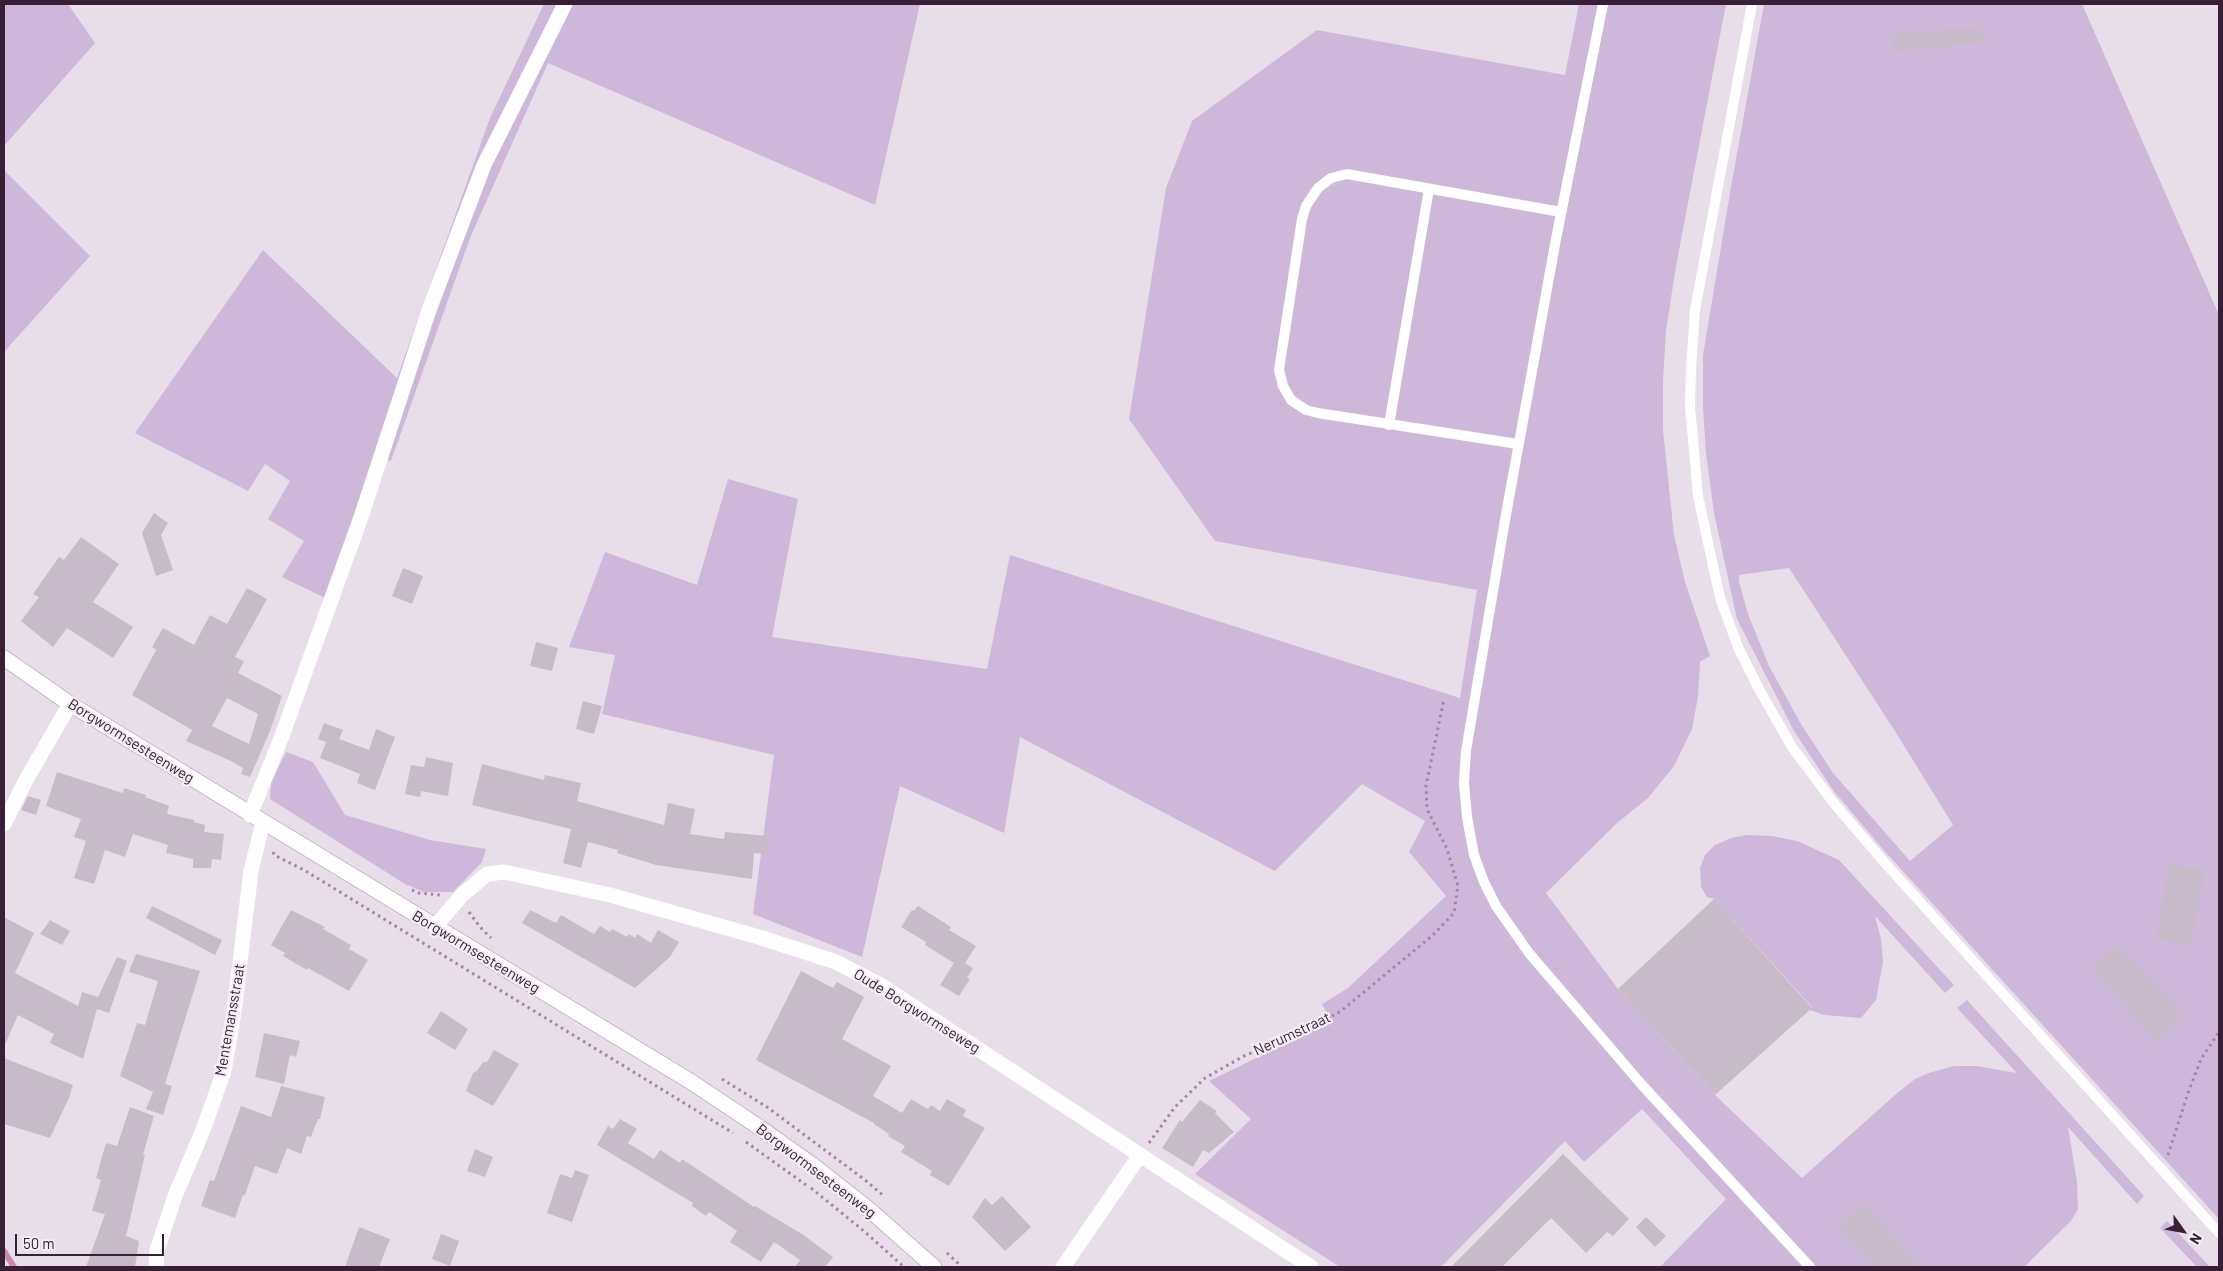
<!DOCTYPE html>
<style>
body{margin:0}
#map{position:relative;width:2223px;height:1271px;overflow:hidden;background:#e8dee9;font-family:Barlow,sans-serif}
canvas{display:block}
.frame{position:absolute;inset:0;border:5px solid #372035;pointer-events:none}
.north{position:absolute;left:2158px;top:1206px;width:50px;height:50px;-webkit-text-stroke:4px #f5eef6;paint-order:stroke;rotate:122deg;font-size:14px;font-weight:700;line-height:20px;text-align:center;color:#372035}
.north::after{content:'';display:block;margin:auto;width:18px;height:22px;background:#372035;clip-path:polygon(50% 0,100% 100%,50% 72%,0 100%)}
.scale{position:absolute;left:15px;top:1234px;width:149px;height:22px;box-sizing:border-box;border:2px solid #372035;border-top:0;padding-left:6px;font-size:15px;line-height:18px;white-space:nowrap;color:#372035;-webkit-text-stroke:4px #f5eef6;paint-order:stroke}
</style>
<div id="map">
<canvas width="2223" height="1271"></canvas>
<div class="frame"></div>
<div class="north">N</div>
<div class="scale">50 m</div>
</div>
<script>
const ctx = document.querySelector('canvas').getContext('2d');
ctx.lineJoin = 'round';
function paint(path, color) { ctx.fillStyle = color; ctx.fill(path, 'evenodd'); }
const toPath = rows => new Path2D(rows.map(r => 'M' + r).join(''));
function stroke(path, color, width, dash) { ctx.strokeStyle = color; ctx.lineWidth = width; ctx.lineCap = dash ? 'butt' : 'round'; ctx.setLineDash(dash || []); ctx.stroke(path); }
function drawText(font, color, halo, rows, align = 'center') {
  ctx.font = font + ' Barlow,sans-serif'; ctx.lineWidth = 4.5; ctx.setLineDash([]); ctx.textBaseline = 'middle'; ctx.strokeStyle = halo; ctx.fillStyle = color; for (const [text, x, y, turn = 0] of rows) {
    ctx.save(); ctx.translate(x, y); ctx.rotate((+turn || 0) * Math.PI / 180); ctx.textAlign = isNaN(turn) ? turn : align; if (halo) ctx.strokeText(text, 0, 0); ctx.fillText(text, 0, 0); ctx.restore();
  }
}
const green = toPath([
 [4,4,68,4,95,43,4,146],
 [544,4,920,4,875,205,548,63,470,238,391,461,376,457,325,598,282,577,304,541,268,519,290,481,265,464,248,491,135,433,263,250,397,378,490,118],
 [1579,4,1726,4,1676,266,1666,331,1663,382,1663,430,1674,535,1685,582,1710,656,1700,662,1698,697,1692,729,1674,766,1648,798,1617,823,1546,893,1618,989,1715,1095,1802,1178,1895,1095,1915,1079,1929,1073,1954,1066,1976,1066,2017,1073,1957,1008,1967,1000,2144,1196,2137,1204,2068,1127,2077,1182,2078,1209,2071,1221,2024,1267,1660,1267,1726,1199,1642,1109,1584,1162,1565,1141,1441,1267,1340,1267,1195,1174,1251,1119,1209,1081,1331,1022,1322,1004,1348,988,1446,896,1409,852,1425,821,1362,784,1275,871,1020,737,1004,833,900,786,862,957,753,914,774,755,602,714,615,655,569,647,605,552,697,585,728,479,798,499,772,637,987,669,1010,555,1460,698,1477,590,1215,541,1129,419,1166,188,1192,121,1317,30,1565,75],
 [1764,4,2082,4,2219,315,2219,1219,1881,847,1833,790,1794,731,1737,619,1714,513,1706,453,1703,408,1703,355,1731,187],
 [1789,568,1893,728,1953,825,1910,861,1833,773,1801,724,1769,666,1748,614,1739,582,1739,575],
 [4,170,90,256,4,352],
 [286,752,313,762,345,815,430,840,486,849,482,862,453,892,424,892,405,884,270,799,271,783],
 [1747,835,1772,836,1797,841,1839,860,1954,985,1945,993,1875,916,1881,939,1883,962,1876,1000,1861,1018,1824,1015,1810,1010,1812,1007,1714,899,1707,897,1701,887,1700,868,1705,855,1715,845,1731,838],
 [2167,1221,2210,1267,2197,1267,2160,1228]
]);
const stream = toPath([
 [4,1251,14,1267]
]);
const building = toPath([
 [1982,26,1985,42,1893,52,1891,35],
 [154,513,168,523,161,535,173,570,156,576,142,533],
 [81,537,119,564,93,602,133,627,113,658,67,628,53,647,21,621,39,597,33,594,59,557,64,560],
 [403,568,423,576,412,604,392,596],
 [247,588,267,599,235,657,244,661,238,673,282,696,270,731,250,777,241,774,243,768,233,762,186,741,192,730,132,695,156,650,152,647,163,628,194,645,210,615,227,624],
 [227,698,258,714,249,744,212,726],
 [536,642,558,648,552,671,530,666],
 [583,701,602,706,594,734,576,729],
 [324,723,343,730,339,739,369,750,376,729,395,737,375,790,357,783,360,774,320,758,326,742,318,739],
 [426,757,453,763,448,796,421,791,420,797,405,794,411,765,424,767],
 [482,764,544,780,545,775,581,783,577,801,664,825,668,803,695,809,690,834,724,839,725,832,768,836,767,854,754,853,752,879,656,865,617,853,618,850,588,842,581,868,563,863,571,829,472,805],
 [57,772,123,793,124,788,146,795,145,797,169,806,167,814,194,820,194,822,205,825,204,832,224,834,221,860,212,859,211,868,193,868,193,859,166,853,168,845,133,834,125,857,105,850,94,884,74,878,86,841,74,837,81,819,46,806],
 [28,796,41,800,36,815,21,810],
 [2169,864,2206,871,2191,945,2156,939],
 [1714,899,1812,1008,1715,1095,1618,989],
 [152,906,222,940,215,955,146,918],
 [918,906,951,927,949,930,976,946,965,963,973,968,967,978,970,979,959,996,940,985,954,963,925,945,926,942,901,927,912,910,914,911],
 [291,910,325,927,323,929,351,945,349,949,368,960,349,991,308,968,307,970,283,956,285,953,271,945],
 [530,910,556,923,561,915,594,934,600,926,610,932,612,929,627,937,629,934,635,938,637,934,651,943,658,930,679,942,670,957,635,988,522,923],
 [4,917,34,933,15,973,78,1006,82,992,98,997,117,957,127,961,109,1013,97,1009,83,1059,50,1043,54,1034,18,1015,4,1047],
 [50,920,70,931,62,945,40,934],
 [2118,945,2185,1016,2157,1042,2092,968],
 [136,954,200,971,165,1084,172,1086,163,1115,146,1109,153,1092,120,1076,137,1023,145,1025,158,981,129,972],
 [801,971,833,988,837,982,864,997,842,1039,891,1066,873,1096,902,1113,911,1099,928,1109,931,1105,940,1111,947,1099,966,1110,963,1116,985,1128,949,1186,930,1175,932,1171,901,1152,905,1146,888,1136,889,1134,874,1124,874,1123,756,1060],
 [441,1011,468,1029,455,1050,427,1033],
 [264,1033,300,1041,296,1057,290,1055,284,1084,255,1077],
 [494,1050,519,1064,493,1106,466,1091,473,1073,477,1071,483,1062,487,1062],
 [4,1058,73,1085,69,1098,50,1138,4,1124],
 [281,1086,325,1097,320,1119,318,1119,311,1137,307,1136,301,1154,287,1148,277,1174,255,1166,245,1195,243,1195,235,1218,201,1206,210,1180,214,1181,241,1106,271,1117],
 [1200,1100,1217,1111,1215,1113,1234,1132,1209,1153,1203,1150,1193,1167,1162,1148,1180,1120,1182,1122],
 [130,1107,154,1116,143,1155,145,1155,126,1236,139,1241,135,1267,86,1267,105,1214,92,1211,101,1180,96,1178,106,1143,117,1146],
 [620,1119,637,1129,628,1143,654,1159,660,1150,680,1163,682,1159,754,1207,755,1206,802,1234,833,1257,825,1267,795,1267,800,1260,774,1242,761,1262,730,1242,737,1231,709,1212,706,1216,692,1206,693,1203,597,1145,608,1126,613,1129],
 [475,1149,493,1157,485,1177,467,1171],
 [1563,1154,1629,1219,1613,1236,1607,1232,1586,1253,1551,1218,1502,1267,1451,1267],
 [575,1170,589,1175,572,1222,547,1213,560,1174,572,1178],
 [1002,1196,1031,1227,1005,1251,972,1217,985,1198,992,1205],
 [1863,1203,1921,1267,1874,1267,1838,1226],
 [1646,1217,1666,1236,1655,1247,1636,1227],
 [359,1227,390,1239,379,1267,345,1267],
 [441,1234,459,1241,450,1266,432,1259]
]);
const path = toPath([
 [273,852,274,855,304,870,733,1133],
 [412,890,419,893,440,895],
 [469,912,480,927,491,938],
 [722,1079,767,1107,865,1180,885,1197],
 [746,1142,806,1185],
 [1149,1143,1175,1107,1205,1078,1244,1056,1310,1028,1341,1011,1433,935,1454,913,1458,886,1447,849,1427,809,1426,786,1444,699],
 [2168,1155,2188,1093,2201,1059,2219,1032],
 [811,1188,865,1232,904,1267],
 [947,1253,962,1267]
]);
const lane = toPath([
 [1603,4,1556,239,1505,520,1466,751,1464,783,1467,817,1474,855,1484,882,1496,906,1529,953,1642,1085,1810,1267],
 [1752,4,1695,310,1691,368,1690,406,1698,496,1720,598,1738,647,1760,691,1792,747,1833,802,1884,862,2219,1233],
 [1389,425,1429,189],
 [1518,444,1318,413,1306,410,1291,400,1283,386,1279,370,1302,219,1306,206,1318,188,1331,178,1347,174,1561,212]
]);
const street = toPath([
 [250,815,282,736,360,520,429,310,484,165,565,4],
 [4,824,27,778,70,704],
 [435,927,462,895,487,874,504,872,610,895,759,937,836,962,882,986,1311,1267],
 [156,1267,157,1250,175,1196,203,1130,224,1071,234,1012,251,871,263,822],
 [1063,1267,1140,1155]
]);
const secondary = toPath([
 [4,658,70,704,693,1083,759,1127,811,1164,872,1212,934,1267]
]);
const streetNames = [
 ["Borgwormsesteenweg",131,741,32],
 ["Borgwormsesteenweg",476,952,31],
 ["Oude Borgwormseweg",917,1011,32],
 ["Mentemansstraat",230,1020,-80],
 ["Nerumstraat",1292,1034,-25],
 ["Borgwormsesteenweg",816,1171,37]
];
paint(green, '#cdb8d9');
stroke(stream, '#cb88a8', 6);
paint(building, '#c8bbc9');
stroke(secondary, '#c8b2c7', 17);
stroke(path, '#ab80a8', 3, [2.5, 4]);
stroke(lane, '#fff', 10);
stroke(street, '#fff', 15);
stroke(secondary, '#fff', 15);
drawText('15px', '#372035', '#f5eef6', streetNames);
</script>
